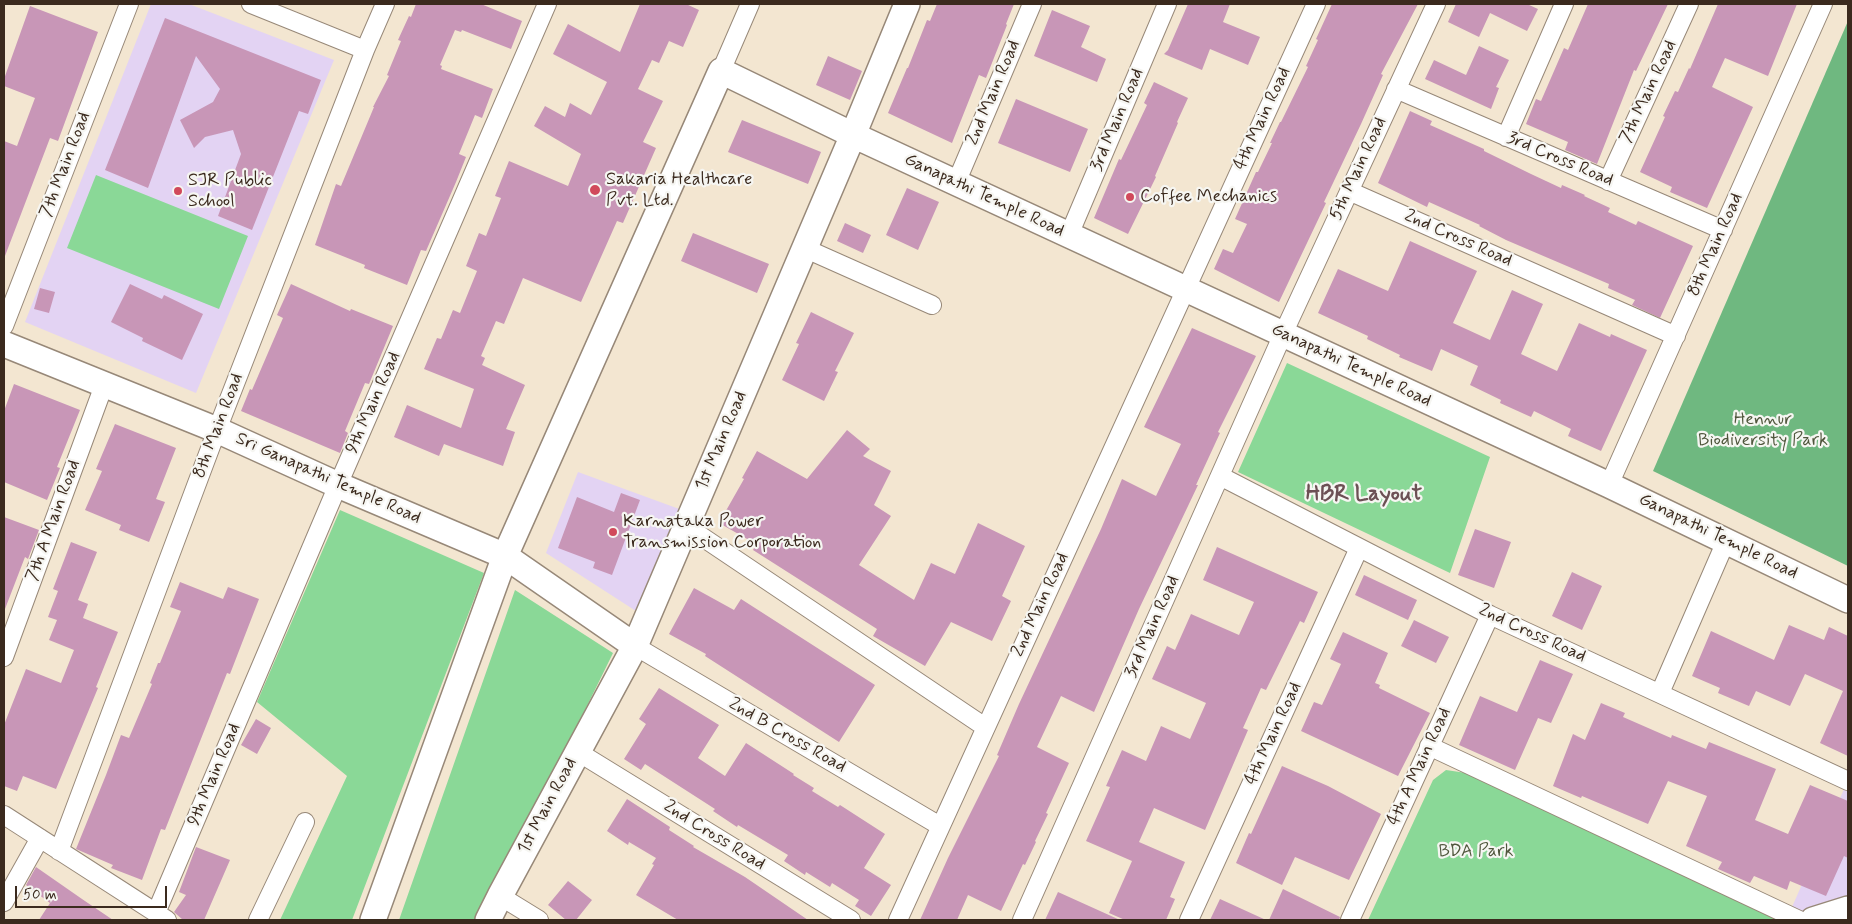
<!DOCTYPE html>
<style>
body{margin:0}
#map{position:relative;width:1852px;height:924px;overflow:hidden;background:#f3e6d1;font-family:Mynerve,sans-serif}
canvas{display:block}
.frame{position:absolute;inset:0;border:5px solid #3b2a1e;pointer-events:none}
.scale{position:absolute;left:15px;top:886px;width:152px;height:22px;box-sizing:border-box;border:2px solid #3b2a1e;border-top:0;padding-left:6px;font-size:15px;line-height:18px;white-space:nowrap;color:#3b2a1e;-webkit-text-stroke:4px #f6f6f2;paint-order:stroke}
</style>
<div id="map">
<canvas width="1852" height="924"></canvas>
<div class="frame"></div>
<div class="scale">50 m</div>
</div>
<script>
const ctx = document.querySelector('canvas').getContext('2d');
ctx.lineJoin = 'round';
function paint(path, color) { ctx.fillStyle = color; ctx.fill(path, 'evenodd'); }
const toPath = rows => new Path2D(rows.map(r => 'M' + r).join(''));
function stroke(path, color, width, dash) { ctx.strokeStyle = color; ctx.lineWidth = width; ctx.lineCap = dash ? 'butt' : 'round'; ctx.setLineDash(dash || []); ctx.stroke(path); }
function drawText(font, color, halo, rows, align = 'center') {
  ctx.font = font + ' Mynerve,sans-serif'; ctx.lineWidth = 4.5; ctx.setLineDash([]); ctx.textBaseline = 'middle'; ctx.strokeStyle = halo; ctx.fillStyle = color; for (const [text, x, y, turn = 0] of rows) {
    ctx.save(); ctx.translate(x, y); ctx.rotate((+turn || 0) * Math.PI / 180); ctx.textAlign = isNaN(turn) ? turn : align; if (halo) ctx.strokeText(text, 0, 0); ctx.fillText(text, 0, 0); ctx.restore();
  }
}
const built = toPath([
 [151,4,189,4,334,60,196,393,25,322],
 [578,472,682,510,639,613,546,553],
 [1848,780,1848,899,1807,913,1792,907]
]);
const green = toPath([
 [96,175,248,236,219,309,67,248],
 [1287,363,1490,457,1450,573,1238,472],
 [340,510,484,573,352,920,280,920,347,776,257,702],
 [515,590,613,653,482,920,399,920],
 [1446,770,1466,773,1782,919,1368,920,1433,780]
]);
const forest = toPath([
 [1848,21,1848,566,1653,471]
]);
const building = toPath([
 [416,4,481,4,522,21,511,49,462,30,461,32,455,30,440,65,442,66,441,69,493,89,482,118,475,115,459,154,466,157,456,182,426,251,421,250,407,285,364,268,365,265,315,245,336,184,341,186,374,107,373,107,389,76,387,75,401,41,398,40,409,16,411,17],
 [640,4,686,4,699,10,683,47,669,41,659,63,652,60,638,89,663,101,643,142,656,148,623,223,617,221,581,302,523,278,504,324,496,321,481,356,485,358,482,365,525,385,506,429,515,432,503,466,444,444,439,456,394,437,407,405,461,428,474,389,424,369,437,338,441,339,453,310,460,313,477,271,466,266,479,233,486,236,501,198,495,196,509,161,568,186,581,154,534,126,545,106,565,117,570,103,591,115,607,82,553,54,568,24,620,52],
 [937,4,1014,4,1006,24,1007,25,986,78,979,75,952,143,888,113,907,68,908,68,927,20,930,21],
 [1188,4,1230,4,1223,22,1260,37,1248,65,1210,49,1202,70,1164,54,1168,50],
 [1332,4,1418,4,1381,74,1383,75,1361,124,1324,202,1326,203,1279,302,1214,269,1223,249,1233,253,1247,224,1235,219,1256,172,1258,172,1272,143,1270,143,1280,122,1281,122,1308,67,1306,66,1318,40,1316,39],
 [1456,4,1527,4,1538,9,1527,31,1490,13,1479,37,1448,22],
 [1588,4,1668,4,1636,71,1634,70,1597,164,1565,150,1568,142,1526,124,1536,99,1541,101,1564,48,1568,50],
 [1718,4,1797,4,1768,76,1725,58,1712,87,1753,107,1707,208,1670,192,1672,187,1640,172,1665,117,1663,116,1675,91,1678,92,1689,68,1690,69],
 [30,6,98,32,58,141,50,138,5,256,4,256,4,141,17,146,35,98,4,86,4,79],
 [1052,10,1090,26,1081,47,1106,59,1097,82,1034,56],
 [165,18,321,80,308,114,299,111,252,230,218,216,241,154,233,130,205,137,194,148,180,120,213,102,220,89,196,56,148,188,105,170],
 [1479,46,1509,60,1496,87,1499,88,1491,109,1425,79,1434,60,1466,75],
 [828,56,862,71,850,100,816,85],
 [1154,82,1188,98,1177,122,1178,123,1155,176,1156,177,1128,234,1094,218,1119,159,1121,160,1147,105,1144,103],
 [1016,99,1088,129,1070,172,998,143],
 [1410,111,1432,121,1430,125,1484,149,1484,151,1531,174,1561,188,1562,185,1585,195,1584,196,1610,208,1608,212,1636,225,1638,221,1693,246,1660,318,1632,305,1635,300,1608,288,1609,284,1506,240,1479,226,1480,225,1429,202,1427,207,1378,183],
 [742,120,821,152,808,184,728,152],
 [907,188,939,202,918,250,886,235],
 [845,223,871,235,863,253,837,241],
 [693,233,769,264,757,293,681,261],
 [1410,241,1477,271,1453,323,1490,340,1512,290,1543,304,1521,354,1557,371,1579,323,1610,337,1611,334,1647,350,1601,451,1568,436,1571,429,1534,411,1531,417,1500,403,1501,400,1470,385,1478,366,1441,349,1432,371,1399,357,1400,355,1367,339,1368,336,1318,313,1338,269,1388,291],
 [130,284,162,299,164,295,203,314,182,360,142,341,143,338,111,322],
 [291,284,350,311,351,309,393,326,369,384,365,383,345,431,348,433,340,453,241,411,250,389,252,390,283,318,277,315],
 [40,288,55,292,49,313,34,309],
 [811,312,854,333,835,371,838,372,824,401,782,380,799,344,796,343],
 [1192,328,1256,356,1218,432,1220,433,1196,485,1198,485,1139,609,1094,712,1061,696,1037,747,1069,763,1046,813,1048,814,1035,841,1036,842,1025,865,1023,864,1001,911,968,895,957,920,920,920,948,858,999,756,997,755,1019,704,1101,529,1122,479,1156,496,1181,444,1144,427],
 [14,384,80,410,57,467,60,468,47,500,4,482,4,411],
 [115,424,176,448,156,499,165,502,149,542,119,530,121,525,85,510,102,471,96,469],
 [847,430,870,449,863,456,891,471,874,505,891,516,859,565,914,600,931,563,955,574,978,523,1025,546,1002,596,1011,601,992,641,951,622,925,666,873,636,877,629,753,550,756,544,719,523,744,479,742,478,757,451,807,479],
 [621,493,640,500,612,575,593,568,595,562,558,548,577,497,614,512],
 [4,517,39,530,28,559,25,557,5,609,4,608],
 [1475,529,1511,542,1494,588,1458,575],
 [71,542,97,552,78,600,88,604,83,618,118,632,96,687,98,688,56,789,23,776,17,791,4,786,4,725,26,669,61,683,74,650,49,640,57,620,48,617,58,591,53,589],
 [1217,547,1318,592,1304,623,1300,621,1266,690,1261,688,1243,728,1248,730,1205,830,1154,808,1139,842,1185,862,1170,897,1175,899,1166,920,1125,920,1109,913,1132,861,1086,841,1110,787,1106,786,1122,750,1146,761,1161,726,1190,739,1206,703,1152,679,1167,646,1175,650,1191,614,1239,635,1254,602,1203,580],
 [1572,572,1602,586,1582,630,1552,616],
 [1364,575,1417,600,1408,620,1355,595],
 [180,582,223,599,228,587,259,599,230,674,227,673,165,830,161,829,142,880,111,868,113,865,76,849,106,775,121,735,129,738,152,684,150,683,158,663,160,663,181,611,170,607],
 [694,588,734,610,741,599,875,685,839,742,705,656,706,654,669,634],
 [1414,620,1449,637,1436,663,1401,646],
 [1789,625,1824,640,1829,627,1848,636,1848,756,1820,743,1843,691,1805,674,1790,706,1756,691,1749,706,1718,693,1720,688,1692,676,1711,631,1774,660],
 [1343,632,1388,653,1375,683,1380,685,1379,688,1430,713,1398,776,1301,731,1314,702,1322,705,1341,664,1330,659],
 [1540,660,1573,674,1551,723,1538,718,1515,770,1459,745,1480,696,1517,712],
 [659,688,719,725,698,758,725,776,746,743,794,774,793,775,814,788,812,791,838,807,840,805,885,834,864,868,891,885,871,916,855,906,859,900,832,883,830,887,806,872,805,875,784,861,788,855,738,825,737,827,713,811,715,809,645,764,641,770,624,759,646,724,639,719],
 [1601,703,1625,713,1623,717,1671,738,1672,735,1706,749,1709,742,1776,769,1755,820,1788,834,1810,785,1848,801,1848,858,1844,856,1826,896,1790,881,1787,890,1754,876,1750,883,1718,869,1722,862,1686,846,1707,796,1668,781,1648,824,1582,796,1581,798,1553,786,1573,734,1585,740],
 [256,719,271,728,257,754,241,745],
 [1282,766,1328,786,1381,814,1349,880,1295,857,1282,885,1236,863,1249,833,1251,834],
 [627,799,670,827,669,830,694,846,693,847,745,877,808,920,678,920,636,895,654,865,652,864,656,858,629,842,628,845,607,831],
 [196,847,230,860,204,920,183,920,174,912,186,895,179,892],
 [36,867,82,899,113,920,39,920,50,903,26,885],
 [568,881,592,900,576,920,566,920,548,905],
 [1283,889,1340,917,1339,920,1269,920],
 [1058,892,1120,920,1045,920],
 [1220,899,1266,920,1210,920]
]);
const street = toPath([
 [251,4,365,50],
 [721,71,750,4],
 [1396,89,1723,230],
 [1506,137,1564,4],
 [1608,181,1689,4],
 [956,183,1032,4],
 [1349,191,1676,336],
 [1069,235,1167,4],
 [804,248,932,305],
 [4,326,129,4],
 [1220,476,1490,615,1848,781],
 [1609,485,1823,4],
 [686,526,985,727],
 [635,646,940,826],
 [4,657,104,385],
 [1660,693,1726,541],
 [1429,746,1799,920],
 [578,752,851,920],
 [4,815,167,920],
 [59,851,217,430,365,50,385,4],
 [500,896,539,920],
 [4,902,40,838],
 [156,913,338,485,547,4],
 [258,920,305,822],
 [898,920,1316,4],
 [1022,920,1283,334,1436,4],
 [1189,920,1359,548],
 [1350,920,1490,615]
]);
const secondary = toPath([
 [4,344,217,430,338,485,505,556,635,646],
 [373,920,505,556,721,71,853,135,1609,485,1848,600],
 [488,920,500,896,635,646,853,135,907,4],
 [1813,920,1848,909]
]);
const markers = [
 [595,190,6,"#d1495b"],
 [178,191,5,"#d1495b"],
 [1130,197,5,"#d1495b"],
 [613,532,5,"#d1495b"]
];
const streetNames = [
 ["7th Main Road",1649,92,-65],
 ["2nd Main Road",994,93,-67],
 ["4th Main Road",1263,119,-65],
 ["3rd Main Road",1118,120,-67],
 ["3rd Cross Road",1560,160,23],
 ["7th Main Road",66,165,-69],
 ["5th Main Road",1359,169,-65],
 ["Ganapathi Temple Road",984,196,25],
 ["2nd Cross Road",1458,239,24],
 ["8th Main Road",1716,245,-66],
 ["Ganapathi Temple Road",1351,366,25],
 ["9th Main Road",374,403,-66],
 ["8th Main Road",219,426,-69],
 ["1st Main Road",722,441,-67],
 ["Sri Ganapathi Temple Road",328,479,24],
 ["7th A Main Road",54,521,-70],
 ["Ganapathi Temple Road",1718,537,26],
 ["2nd Main Road",1041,605,-65],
 ["3rd Main Road",1153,627,-66],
 ["2nd Cross Road",1532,634,25],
 ["4th Main Road",1274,734,-65],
 ["2nd B Cross Road",787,736,30],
 ["4th A Main Road",1420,767,-65],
 ["9th Main Road",215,775,-67],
 ["1st Main Road",548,806,-62],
 ["2nd Cross Road",714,836,32]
];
const poiNames = [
 ["Sakaria Healthcare",606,180],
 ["Pvt. Ltd.",606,201],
 ["SJR Public",188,181],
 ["School",188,202],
 ["Coffee Mechanics",1140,197],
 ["Karnataka Power",623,522],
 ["Transmission Corporation",623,543]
];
const parkNames = [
 ["Hennur",1763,420],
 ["Biodiversity Park",1763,441],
 ["BDA Park",1476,852]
];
const districtNames = [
 ["HBR Layout",1364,495]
];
paint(built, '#e3d3f3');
paint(green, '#8ad897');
paint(forest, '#6fb880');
paint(building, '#c896b7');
stroke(street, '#978878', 20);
stroke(secondary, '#978878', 28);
stroke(street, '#fff', 18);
stroke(secondary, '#fff', 25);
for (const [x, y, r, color] of markers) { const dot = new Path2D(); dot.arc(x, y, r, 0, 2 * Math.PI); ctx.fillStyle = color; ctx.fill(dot); stroke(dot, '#f6f6f2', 2); }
drawText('18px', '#3b2a1e', '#f6f6f2', streetNames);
drawText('18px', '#3b2a1e', '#f6f6f2', poiNames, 'left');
drawText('18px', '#4f563c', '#f6f6f2', parkNames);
drawText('bold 22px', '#6c5054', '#f6f6f2', districtNames);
</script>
